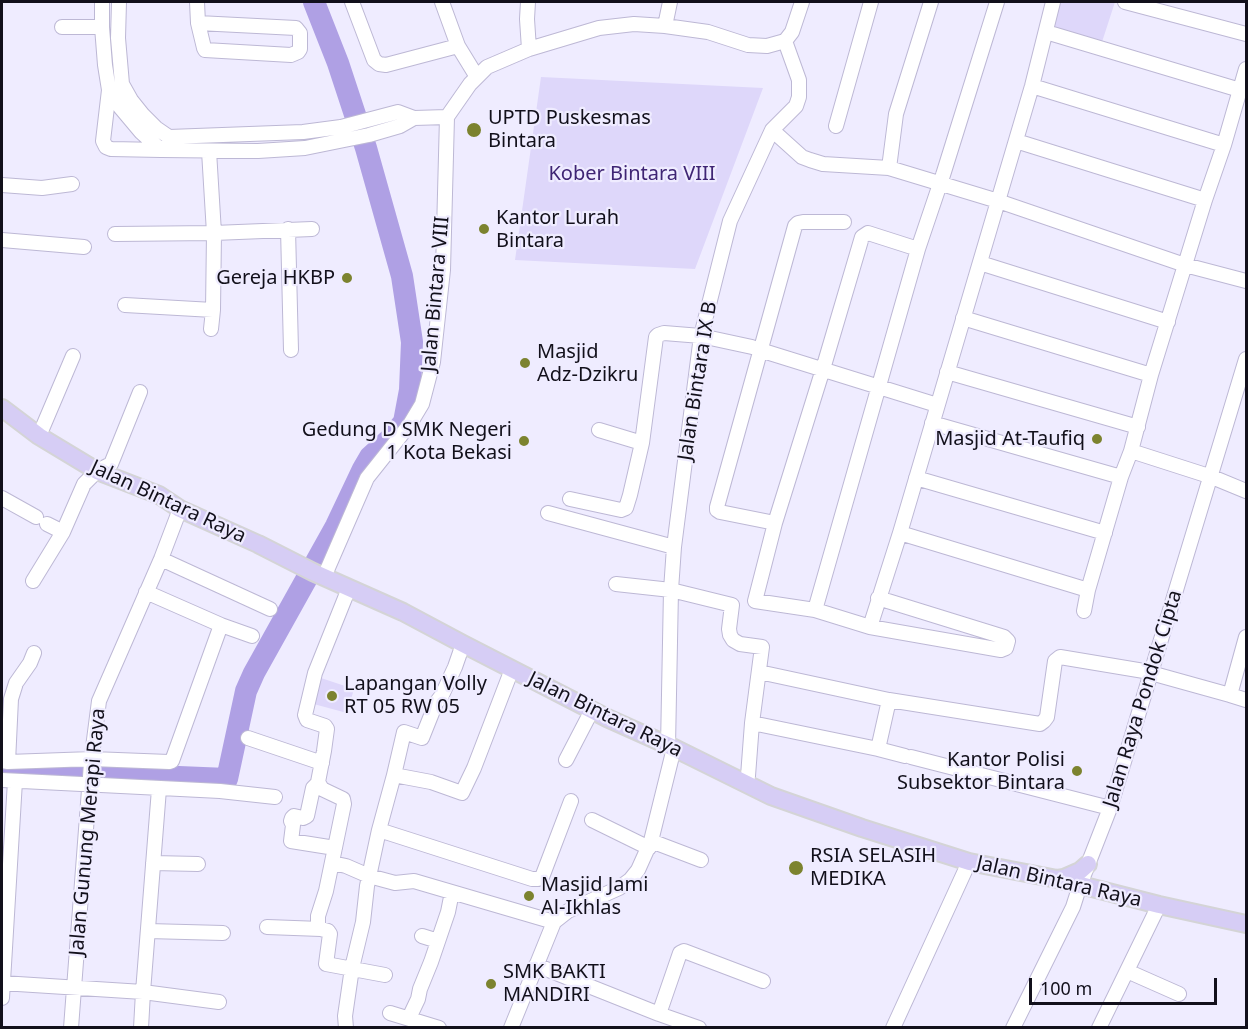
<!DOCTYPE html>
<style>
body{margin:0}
#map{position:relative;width:1248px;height:1029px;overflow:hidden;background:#efecff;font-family:"Noto Sans",sans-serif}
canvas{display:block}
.frame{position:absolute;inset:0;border:3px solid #12101b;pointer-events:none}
.scale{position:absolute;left:1029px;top:978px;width:188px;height:27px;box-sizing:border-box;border:3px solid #12101b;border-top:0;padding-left:8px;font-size:18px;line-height:21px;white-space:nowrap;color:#12101b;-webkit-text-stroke:4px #efecff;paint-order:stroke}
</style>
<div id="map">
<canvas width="1248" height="1029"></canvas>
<div class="frame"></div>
<div class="scale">100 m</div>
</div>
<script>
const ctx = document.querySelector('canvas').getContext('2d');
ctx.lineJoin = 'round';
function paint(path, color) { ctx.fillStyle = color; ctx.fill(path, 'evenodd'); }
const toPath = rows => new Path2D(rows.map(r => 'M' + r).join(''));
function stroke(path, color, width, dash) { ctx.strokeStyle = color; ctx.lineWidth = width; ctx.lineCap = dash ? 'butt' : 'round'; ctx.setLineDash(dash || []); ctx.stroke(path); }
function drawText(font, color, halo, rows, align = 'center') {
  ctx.font = font + ' "Noto Sans",sans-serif'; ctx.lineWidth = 4.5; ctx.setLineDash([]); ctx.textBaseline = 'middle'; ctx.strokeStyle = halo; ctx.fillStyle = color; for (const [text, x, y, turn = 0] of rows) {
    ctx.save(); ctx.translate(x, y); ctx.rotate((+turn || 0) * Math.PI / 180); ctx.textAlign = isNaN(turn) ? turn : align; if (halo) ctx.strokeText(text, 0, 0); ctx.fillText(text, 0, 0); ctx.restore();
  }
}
const green = toPath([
 [1059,2,1115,2,1101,45,1052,29],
 [541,77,763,88,695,269,515,260],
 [318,677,354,689,347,713,310,703]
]);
const river = toPath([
 [2,768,82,773,227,779,246,691,254,673,336,526,363,469,370,457,390,439,404,422,410,390,412,342,402,276,366,148,338,63,314,2]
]);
const minor = toPath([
 [102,2,102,27,105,65,109,90,120,107,141,132,161,150,258,151,305,148,369,135,400,126,414,118],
 [119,2,118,38,122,84,131,100,143,115,156,128,169,137,303,132,341,127,398,112,414,118,447,117],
 [197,2,198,23,204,48,205,50,291,55,298,52,300,49,300,33,296,28,198,23],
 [352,2,374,60,379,64,386,65,458,46],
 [442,2,458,46,477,77],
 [528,2,527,19,529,49],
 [1125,2,1246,34],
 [665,26,670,2],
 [62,27,102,27],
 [1046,32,1240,90],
 [1032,86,1224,145],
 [112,89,109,90,103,141,106,147,111,149,161,150,162,148],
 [836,126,871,2],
 [772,130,802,157,810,160,823,164,889,168,998,201,1185,265,1246,281],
 [1016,141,1205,200],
 [209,151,214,233,213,310,211,329],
 [889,168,896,114,931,2],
 [2,185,42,188,72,184],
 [288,229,291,350],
 [115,234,214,233,312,229],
 [2,240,84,247],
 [980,263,1168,322],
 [125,305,213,310],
 [963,318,1151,375],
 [760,350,937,405],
 [947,372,1138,427],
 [932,423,1121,477],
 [599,430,642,443],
 [39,436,73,356],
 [1131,451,1212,477,1246,491],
 [916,478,1105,533],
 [2,498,36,517],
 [570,499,621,510,626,508,630,495,642,443,656,337,658,335,664,333,701,336,752,347],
 [548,513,674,547],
 [775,523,720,512,717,510,717,507,795,226,798,223,803,222,844,222],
 [47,524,63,532,84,484,97,471,111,464,140,392],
 [900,533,1088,590],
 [161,559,270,609],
 [324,577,367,478,410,424,422,404,433,362,443,270,447,117,470,84,487,67,529,49,599,28,634,24,665,26,708,32,748,45,767,46,785,41,792,32,802,2],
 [33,581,63,532],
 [616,584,671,590,732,605,729,629,730,635,733,640,740,644,762,647,752,723,748,776,746,784],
 [349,588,315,673,305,715,307,720,325,726,327,729,324,751,318,782,322,789,343,799,344,804,326,891,318,916,318,926,321,929,328,931,330,934,326,964,385,975],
 [146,592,221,625,252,636],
 [878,598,1004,637,1008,641,1006,648,1001,650,870,627,815,610,755,601,775,523,823,369,862,237,868,233,918,249],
 [815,610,918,249,943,175,997,2],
 [1084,611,1088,590,1121,477,1131,451,1151,375,1205,200,1224,145,1246,69],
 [870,627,900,533,1032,86,1053,2],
 [463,644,455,667,442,695,436,703,422,738,404,732,394,775,431,782,462,793,474,768,512,669],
 [759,672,889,700,1040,724,1044,721,1047,717,1055,661,1060,657,1150,672,1158,675,1230,695,1246,637],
 [1230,695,1246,700],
 [752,723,878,749,905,756],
 [248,738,322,763],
 [668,746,671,590,674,547,701,336,730,221,772,130,796,106,799,97,799,80,785,41],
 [878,749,889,700],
 [911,757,1110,808],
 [566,760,592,710],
 [2,761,8,762,92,759,169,762,172,761,221,625],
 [8,762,11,699,16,683,30,663,34,653],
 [2,780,220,791,275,797],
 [318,783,313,788,307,816,303,818,294,816,292,818,291,821,293,825,291,841,335,848],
 [592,820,649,848],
 [379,830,394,775],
 [651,841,701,860],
 [153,863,198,864],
 [332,863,346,866,369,876,395,883,414,881,554,922],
 [267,927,321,929],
 [148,931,223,933],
 [422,936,438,941],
 [536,965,659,1014,699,1028],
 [1127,971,1179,994],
 [2,983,143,992,159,789],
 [2,998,15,781],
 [390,1013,439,1028],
 [659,1014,680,953,684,951,763,981],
 [409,1018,418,999,420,989,431,962,448,912,452,892],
 [71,1028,91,763,99,701,161,559,180,509],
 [141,1028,143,992,219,1002],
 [346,1028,345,1016,352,968,363,922,367,886,379,830,532,879,538,879,542,877,544,872,571,801],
 [511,1028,554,922,568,911,619,888,630,880,638,870,651,841,674,748],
 [893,1028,969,862],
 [1013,1028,1073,907,1080,885,1110,808,1246,359],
 [1099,1028,1159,905]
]);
const major = toPath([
 [2,408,39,436,97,471,159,495,180,509,258,544,313,572,403,612,463,644,607,718,674,748,771,796,862,828,969,862,1057,879,1159,905,1246,924],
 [1057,879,1064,878,1080,871,1088,864]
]);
const markers = [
 [474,130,8,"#7c832f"],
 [484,229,6,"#7c832f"],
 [347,278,6,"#7c832f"],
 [525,363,6,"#7c832f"],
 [1097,439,6,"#7c832f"],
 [524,441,6,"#7c832f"],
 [332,696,6,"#7c832f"],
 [1077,771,6,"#7c832f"],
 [796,868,8,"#7c832f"],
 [529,896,6,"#7c832f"],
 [491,984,6,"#7c832f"]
];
const poiNames = [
 ["UPTD Puskesmas",488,118],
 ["Bintara",488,141],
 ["Kantor Lurah",496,218],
 ["Bintara",496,241],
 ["Gereja HKBP",335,278,"right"],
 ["Masjid",537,352],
 ["Adz-Dzikru",537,375],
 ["Gedung D SMK Negeri",512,430,"right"],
 ["1 Kota Bekasi",512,453,"right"],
 ["Masjid At-Taufiq",1085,439,"right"],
 ["Lapangan Volly",344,684],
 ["RT 05 RW 05",344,707],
 ["Kantor Polisi",1065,760,"right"],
 ["Subsektor Bintara",1065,783,"right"],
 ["RSIA SELASIH",810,856],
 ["MEDIKA",810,879],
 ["Masjid Jami",541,885],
 ["Al-Ikhlas",541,908],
 ["SMK BAKTI",503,972],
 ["MANDIRI",503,995]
];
const parkNames = [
 ["Kober Bintara VIII",632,174]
];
const streetNames = [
 ["Jalan Bintara VIII",436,294,-85],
 ["Jalan Bintara IX B",698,381,-81],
 ["Jalan Bintara Raya",168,502,25],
 ["Jalan Raya Pondok Cipta",1143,699,-73],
 ["Jalan Bintara Raya",605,715,26],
 ["Jalan Gunung Merapi Raya",88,832,-85],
 ["Jalan Bintara Raya",1059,882,13]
];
paint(green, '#ded7fa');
stroke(river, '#afa0e4', 22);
stroke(minor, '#bdb8d5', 16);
stroke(major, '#d4d4d6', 20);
stroke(minor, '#fff', 14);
stroke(major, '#d6cdf5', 16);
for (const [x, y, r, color] of markers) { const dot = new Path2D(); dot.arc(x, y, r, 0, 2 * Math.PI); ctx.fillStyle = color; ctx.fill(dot); stroke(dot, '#efecff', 2); }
drawText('20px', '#12101b', '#efecff', poiNames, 'left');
drawText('20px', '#3f2574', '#efecff', parkNames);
drawText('20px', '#12101b', '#efecff', streetNames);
</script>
